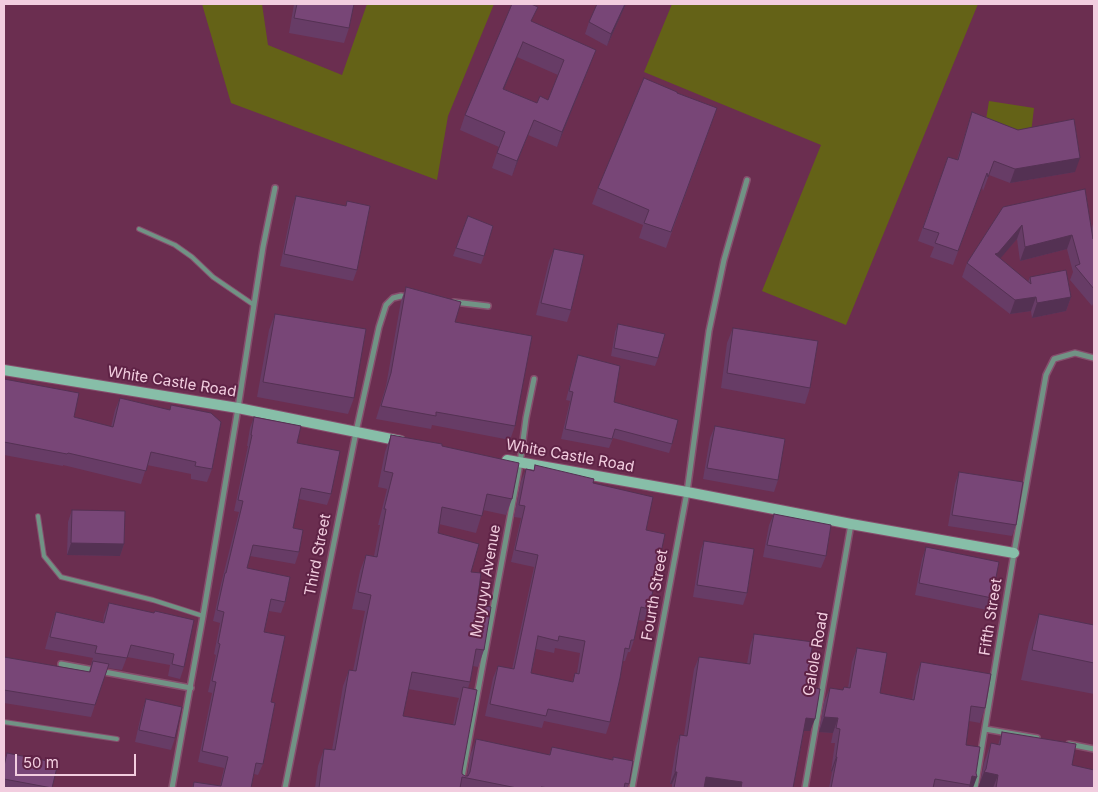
<!DOCTYPE html>
<style>
body{margin:0}
#map{position:relative;width:1098px;height:792px;overflow:hidden;background:#6b2e50;font-family:Inter,sans-serif}
canvas{display:block}
.frame{position:absolute;inset:0;border:5px solid #f2cddf;pointer-events:none}
.scale{position:absolute;left:15px;top:754px;width:121px;height:22px;box-sizing:border-box;border:2px solid #f2cddf;border-top:0;padding-left:6px;font-size:15px;line-height:18px;white-space:nowrap;color:#f2cddf;-webkit-text-stroke:4px #5f2346;paint-order:stroke}
</style>
<div id="map">
<canvas width="1098" height="792"></canvas>
<div class="frame"></div>
<div class="scale">50 m</div>
</div>
<script>
const ctx = document.querySelector('canvas').getContext('2d');
ctx.lineJoin = 'round';
function paint(path, color) { ctx.fillStyle = color; ctx.fill(path, 'evenodd'); }
const toPath = rows => new Path2D(rows.map(r => 'M' + r).join(''));
function stroke(path, color, width, dash) { ctx.strokeStyle = color; ctx.lineWidth = width; ctx.lineCap = dash ? 'butt' : 'round'; ctx.setLineDash(dash || []); ctx.stroke(path); }
function drawText(font, color, halo, rows, align = 'center') {
  ctx.font = font + ' Inter,sans-serif'; ctx.lineWidth = 4; ctx.setLineDash([]); ctx.textBaseline = 'middle'; ctx.strokeStyle = halo; ctx.fillStyle = color; for (const [text, x, y, turn = 0] of rows) {
    ctx.save(); ctx.translate(x, y); ctx.rotate((+turn || 0) * Math.PI / 180); ctx.textAlign = isNaN(turn) ? turn : align; if (halo) ctx.strokeText(text, 0, 0); ctx.fillText(text, 0, 0); ctx.restore();
  }
}
const green = toPath([
 [202,4,262,4,268,45,342,75,367,4,494,4,448,116,437,180,231,103],
 [672,4,978,4,846,325,762,291,821,145,644,72],
 [989,101,1034,108,1031,133,985,126]
]);
const lane = toPath([
 [139,229,175,245,192,257,213,277,254,305],
 [38,516,44,556,61,577,153,600,203,616],
 [4,722,117,739]
]);
const street = toPath([
 [454,302,488,306],
 [61,664,191,688],
 [985,729,1037,738],
 [1069,744,1094,749],
 [172,788,203,616,238,408,263,247,275,188],
 [285,788,356,432,379,327,386,305,393,298,401,296,408,297],
 [460,788,520,463,526,418,534,379],
 [632,788,687,492,709,331,724,260,747,180],
 [805,788,851,524],
 [975,788,1014,553,1046,375,1054,359,1075,353,1094,358]
]);
const secondary = toPath([
 [4,370,238,408,401,441],
 [507,460,687,492,851,524,1014,553]
]);
const wall = toPath([
 [294,4,354,4,349,28,344,43,289,33],
 [626,4,607,46,585,34,589,22],
 [532,22,590,65,557,147,528,135,512,176,492,168,499,147,460,130,465,115],
 [517,57,558,75,548,100,537,103,504,89],
 [677,93,717,108,666,248,639,238,643,225,592,204,598,188],
 [972,112,1075,172,1010,183,989,175,983,191,982,187,953,265,930,257,934,247,918,241,948,157,957,160],
 [296,196,346,206,347,201,357,270,353,281,280,266,292,208],
 [1003,207,1091,231,1094,220,1094,302,1092,306,1070,280,1073,272,1067,249,1020,261,1017,239,1000,258,1028,282,1030,277,1071,297,1066,311,1032,318,1031,311,1010,314,962,277,967,263],
 [468,216,484,256,481,264,453,256],
 [554,249,571,310,567,322,536,315,549,261],
 [406,287,455,322,515,426,510,440,432,425,431,429,376,419,386,386,401,301],
 [275,314,354,398,348,414,257,397,269,330],
 [618,324,658,358,655,366,611,356,615,332],
 [733,328,810,388,805,404,721,388,727,343],
 [578,355,614,402,672,444,669,453,613,438,609,448,561,439,570,401,566,400,575,365],
 [4,379,74,417,111,427,115,410,120,398,170,410,171,405,212,469,207,482,191,479,191,474,147,465,141,484,63,465,63,466,4,455],
 [254,417,297,443,331,494,327,505,299,499,293,528,299,552,295,564,250,556,247,568,285,602,281,613,269,611,264,632,271,702,263,764,258,775,254,774,251,788,192,788,194,782,220,786,224,768,198,762,212,693,208,692,216,655,214,654,220,623,213,621,221,584,239,512,234,511,248,446,247,446,250,428],
 [715,426,778,480,774,492,703,479,710,438],
 [391,435,442,446,512,499,506,515,483,510,476,533,439,524,438,533,471,572,484,650,478,667,473,666,470,682,468,688,462,774,465,776,467,776,470,756,476,739,549,755,552,747,612,760,613,757,629,784,627,788,315,788,318,766,324,749,332,750,343,686,349,670,353,671,365,611,352,609,360,571,366,555,374,556,380,525,378,525,387,489,378,487,385,452],
 [408,689,459,698,457,704,453,725,403,716],
 [535,465,593,483,646,530,649,609,644,621,638,620,634,640,630,652,628,652,625,661,623,661,610,722,606,734,544,721,542,728,485,716,493,678,498,666,512,669,534,567,511,562,521,518,514,517,521,481,526,469,534,470],
 [555,648,580,653,577,673,575,673,572,682,531,673,536,649,554,653],
 [959,472,1016,525,1012,536,948,526,955,484],
 [72,510,124,544,120,556,67,555,68,522],
 [774,514,826,556,821,568,763,557,769,525],
 [704,541,747,593,743,605,693,597,700,552],
 [926,547,992,598,987,610,915,595,922,559],
 [109,603,154,613,184,667,180,679,168,676,170,665,127,657,122,670,107,668,91,717,4,703,4,657,89,672,93,658,45,649,52,623,56,612,103,622,104,615],
 [1039,614,1094,625,1094,694,1021,680,1029,643],
 [754,634,806,686,810,731,804,731,793,788,672,788,672,784,670,784,676,747,680,735,684,735,694,669,699,657,747,664,750,646],
 [857,648,880,693,912,699,916,676,921,662,985,708,980,723,969,721,966,745,973,788,829,788,832,772,831,771,835,743,831,743,833,733,819,732,824,702,830,688,843,690,844,687,848,688,852,662],
 [146,699,175,738,171,750,135,742,142,711],
 [1002,732,1072,765,1094,788,978,788,980,783,984,763,991,743,998,745],
 [7,753,52,788,4,788,4,760]
]);
const shadedWall = toPath([
 [625,4,626,4,607,46,611,34],
 [523,42,517,57,498,104,503,89],
 [596,50,590,65,557,147,562,132],
 [534,120,528,135,512,176,517,161],
 [1080,158,1075,172,1010,183,1015,169],
 [1022,225,1017,239,993,267,995,254],
 [1072,235,1067,249,1020,261,1025,247],
 [1036,297,1031,311,1010,314,1015,300],
 [1071,297,1066,311,1032,318,1037,303],
 [71,543,124,544,120,556,67,555],
 [824,717,838,718,833,733,819,732],
 [806,718,815,719,810,731,802,731],
 [836,757,837,757,832,772,831,771],
 [675,772,677,772,672,784,670,784],
 [984,772,998,775,993,788,978,788],
 [972,776,977,777,973,788,969,788],
 [706,777,742,782,740,788,702,788]
]);
const building = toPath([
 [297,4,354,4,349,28,294,18,297,4],
 [512,4,531,4,538,7,531,21,596,50,562,132,534,120,517,161,497,153,505,132,465,115,512,4],
 [523,42,564,60,548,100,540,96,537,103,503,89,523,42],
 [597,4,625,4,611,34,589,22,597,4],
 [644,78,677,92,677,93,717,108,671,232,644,223,649,210,598,188,644,78],
 [972,112,1018,130,1074,119,1080,158,1015,169,994,161,988,177,987,173,958,251,935,243,939,233,923,228,948,157,958,160,972,112],
 [1085,189,1093,239,1094,229,1094,289,1075,266,1080,264,1072,235,1025,247,1022,225,998,253,995,254,1031,284,1030,277,1066,270,1071,297,1037,303,1036,297,1015,300,967,263,1003,207,1085,189],
 [296,196,346,206,347,201,370,206,357,270,284,254,296,196],
 [468,216,493,226,484,256,456,248,468,216],
 [554,249,584,255,571,310,541,303,554,249],
 [406,287,461,302,455,322,532,336,515,426,436,412,436,416,381,406,391,373,406,287],
 [275,314,366,329,354,398,263,382,275,314],
 [618,324,665,334,658,358,614,348,618,324],
 [733,328,818,341,810,388,727,373,733,328],
 [578,355,620,366,614,402,678,420,672,444,615,429,612,439,565,429,573,392,569,391,578,355],
 [4,379,79,393,74,417,113,427,120,398,170,410,171,405,211,413,221,422,212,469,195,466,196,462,151,452,146,471,68,453,67,454,4,442,4,379],
 [254,417,301,426,297,443,340,451,331,494,301,488,293,528,303,530,299,552,253,545,247,568,290,577,285,602,271,599,264,632,285,636,271,702,275,703,263,764,256,763,251,788,193,788,194,782,221,786,228,757,202,751,216,682,212,681,220,644,218,643,224,612,217,610,225,573,226,573,243,501,238,500,252,435,251,435,254,417],
 [715,426,785,439,778,480,707,468,715,426],
 [391,435,442,444,442,446,519,463,512,499,487,494,482,516,442,507,438,533,479,544,471,572,481,573,477,604,491,607,484,650,476,649,470,682,412,672,403,716,455,725,463,687,477,690,462,771,462,774,465,776,468,776,470,772,476,739,550,755,552,747,613,760,613,757,633,761,629,784,625,783,624,788,549,788,541,787,541,788,517,788,462,777,460,788,319,788,324,749,335,750,349,670,356,671,365,624,371,595,358,592,366,555,377,557,386,509,384,509,393,473,384,471,391,435],
 [535,465,594,479,593,483,653,497,646,530,665,534,649,609,641,607,634,640,631,640,629,649,625,648,620,678,610,722,548,709,546,716,490,704,498,666,514,669,538,555,515,550,525,506,519,505,526,469,534,471,535,465],
 [538,636,558,641,559,636,585,641,579,674,575,673,573,682,531,673,538,636],
 [959,472,1023,482,1016,525,952,515,959,472],
 [72,510,125,511,124,544,71,543,72,510],
 [774,514,831,525,826,556,767,545,774,514],
 [704,541,754,549,747,593,697,585,704,541],
 [926,547,999,562,992,598,919,583,926,547],
 [109,603,154,613,155,611,194,620,184,667,172,664,174,654,131,645,127,658,95,653,97,646,50,637,56,612,104,623,109,603],
 [1039,614,1094,625,1094,663,1032,650,1039,614],
 [754,634,813,642,806,686,820,689,815,719,806,718,793,788,741,788,742,782,706,777,704,788,674,788,677,772,675,772,680,735,687,736,699,657,750,664,754,634],
 [857,648,887,653,880,693,914,700,921,662,991,674,985,708,971,706,966,745,980,747,976,773,977,777,972,776,970,785,935,779,933,788,831,788,837,757,836,757,840,729,836,728,838,718,824,717,830,688,843,690,844,687,850,688,857,648],
 [4,657,90,672,93,661,109,664,95,705,4,690,4,657],
 [146,699,182,707,175,738,139,730,146,699],
 [1002,732,1076,744,1072,765,1094,770,1094,788,996,788,998,775,984,772,986,769,991,743,1000,745,1002,732],
 [7,753,58,763,52,788,4,779,4,766,7,753]
]);
const streetNames = [
 ["White Castle Road",172,382,9],
 ["White Castle Road",570,456,10],
 ["Third Street",318,555,-79],
 ["Muyuyu Avenue",486,581,-80],
 ["Fourth Street",655,595,-80],
 ["Fifth Street",991,617,-81],
 ["Galole Road",816,654,-80]
];
paint(green, '#646217');
stroke(lane, '#864e6d', 6);
stroke(street, '#864e6d', 8);
stroke(secondary, '#864e6d', 12);
stroke(lane, '#719385', 4);
stroke(street, '#719385', 5);
stroke(secondary, '#87bea8', 10);
paint(wall, '#673c66');
paint(shadedWall, '#543153');
paint(building, '#784677');
stroke(building, '#543153', 1);
drawText('15px', '#f2cddf', '#5f2346', streetNames);
</script>
